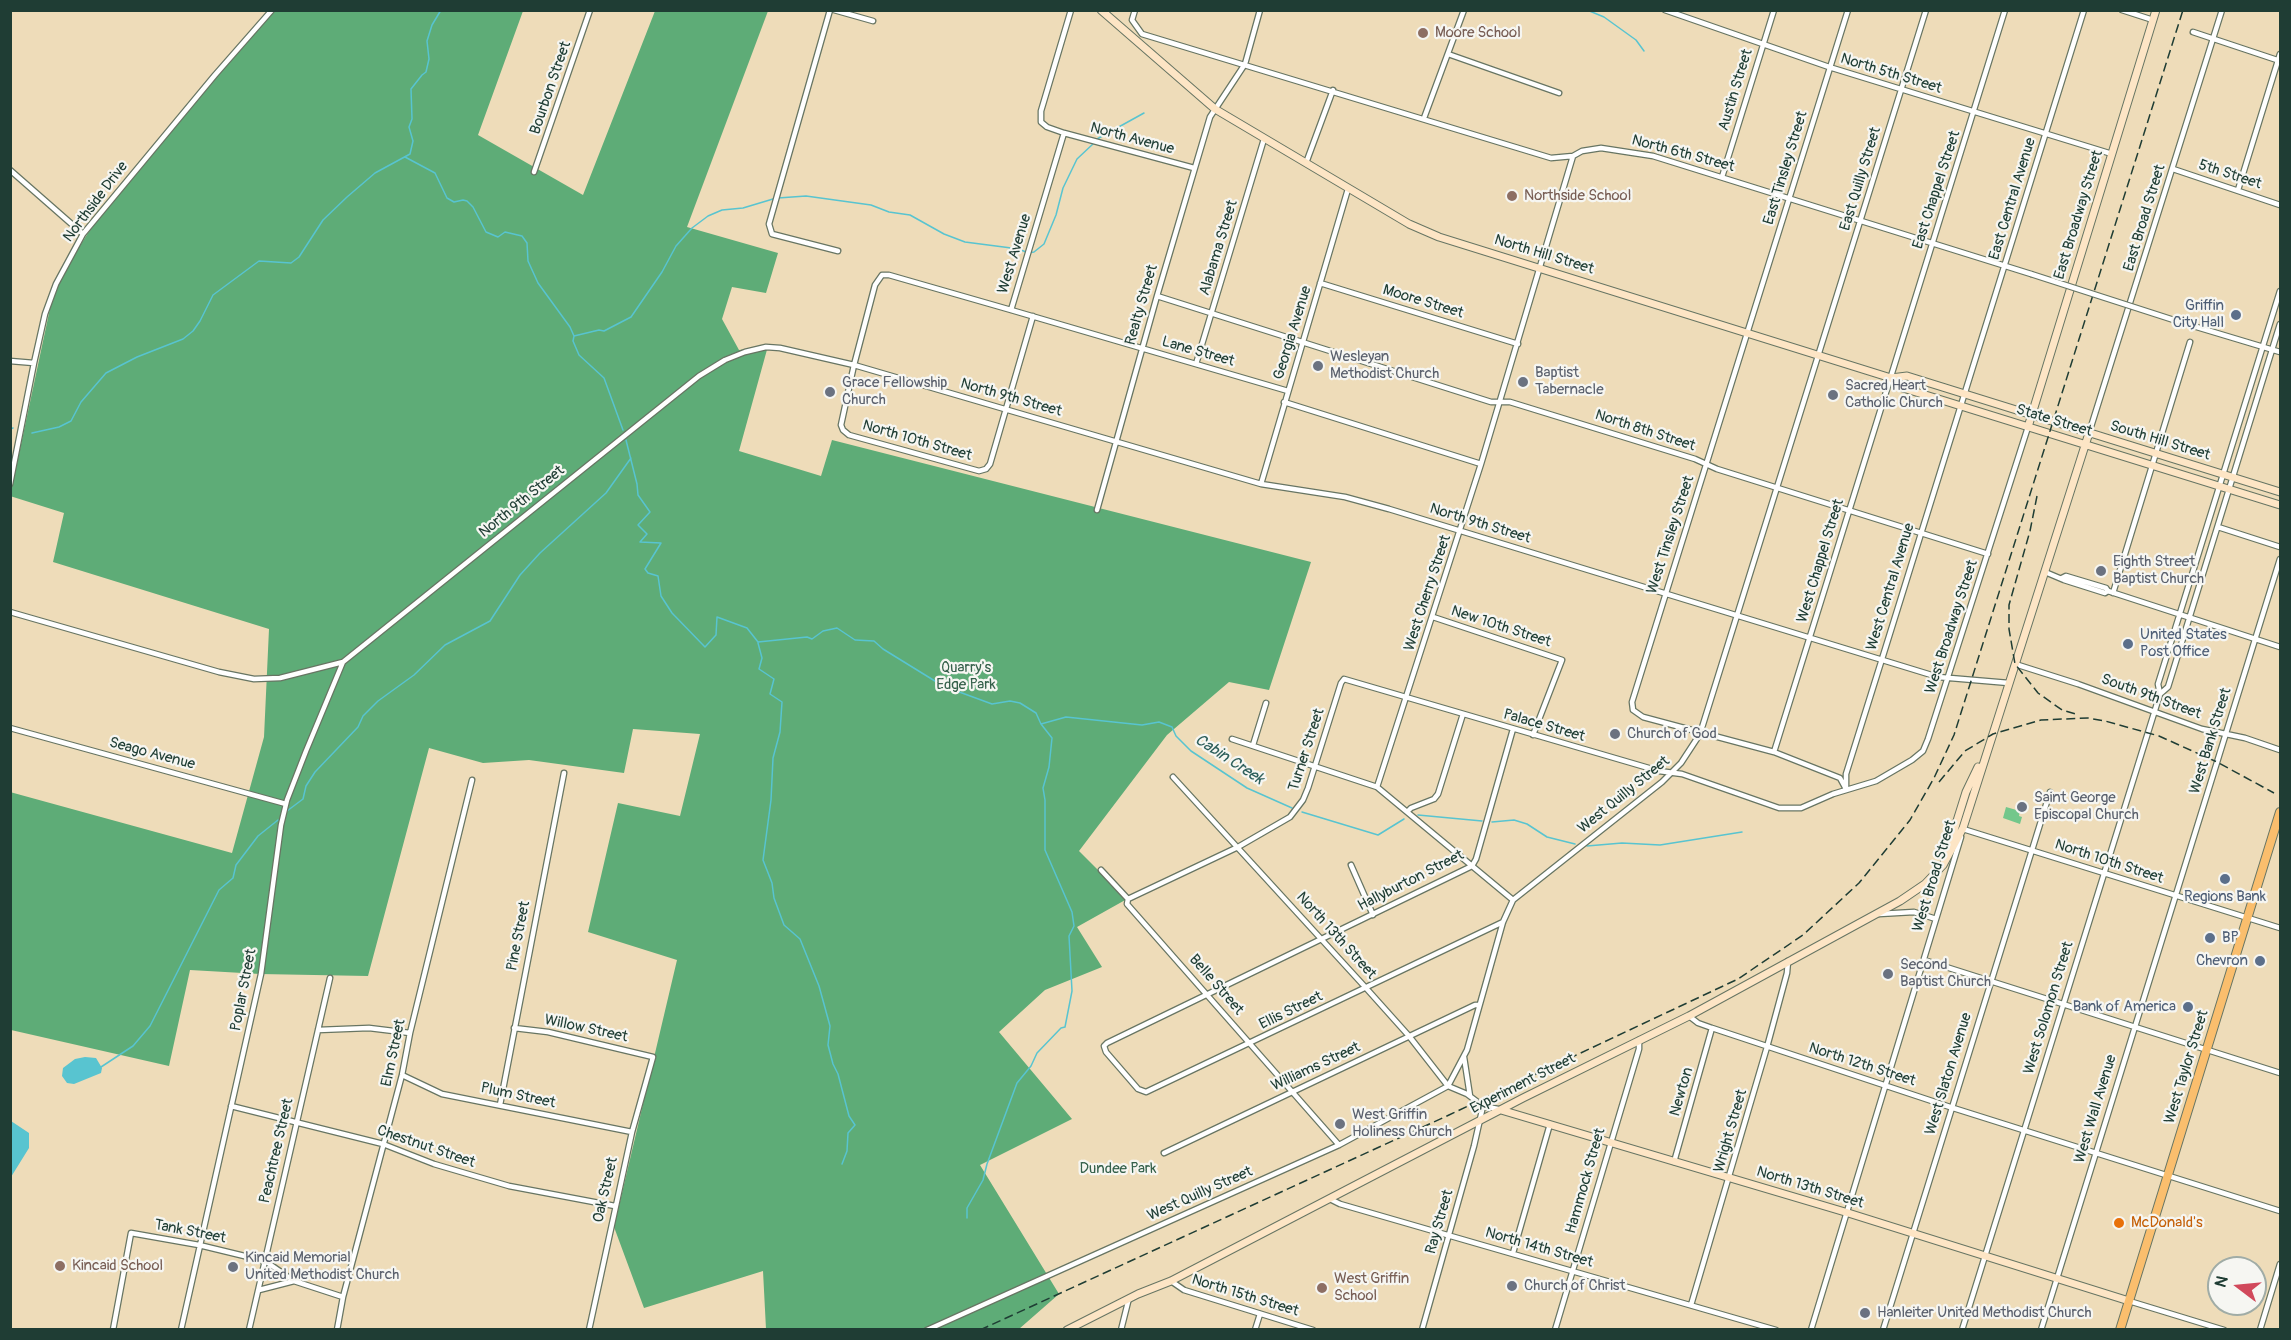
<!DOCTYPE html>
<style>
body{margin:0}
#map{position:relative;width:2291px;height:1340px;overflow:hidden;background:#eedcb9;font-family:Pangolin,sans-serif}
canvas{display:block}
.frame{position:absolute;inset:0;border:12px solid #1f3d34;pointer-events:none}
.north{position:absolute;left:2207px;top:1256px;width:60px;height:60px;box-sizing:border-box;background:#f6f6f2;border:2px solid #a0aca6;border-radius:50%;rotate:286deg;font-size:16px;font-weight:700;line-height:24px;text-align:center;color:#1f3d34}
.north::after{content:'';display:block;margin:auto;width:21px;height:27px;background:#d1495b;clip-path:polygon(50% 0,100% 100%,50% 72%,0 100%)}
</style>
<div id="map">
<canvas width="2291" height="1340"></canvas>
<div class="frame"></div>
<div class="north">N</div>
</div>
<script>
const ctx = document.querySelector('canvas').getContext('2d');
ctx.lineJoin = 'round';
function paint(path, color) { ctx.fillStyle = color; ctx.fill(path, 'evenodd'); }
const toPath = rows => new Path2D(rows.map(r => 'M' + r).join(''));
function stroke(path, color, width, dash) { ctx.strokeStyle = color; ctx.lineWidth = width; ctx.lineCap = dash ? 'butt' : 'round'; ctx.setLineDash(dash || []); ctx.stroke(path); }
function drawText(font, color, halo, rows, align = 'center') {
  ctx.font = font + ' Pangolin,sans-serif'; ctx.lineWidth = 4.5; ctx.setLineDash([]); ctx.textBaseline = 'middle'; ctx.strokeStyle = halo; ctx.fillStyle = color; for (const [text, x, y, turn = 0] of rows) {
    ctx.save(); ctx.translate(x, y); ctx.rotate((+turn || 0) * Math.PI / 180); ctx.textAlign = isNaN(turn) ? turn : align; if (halo) ctx.strokeText(text, 0, 0); ctx.fillText(text, 0, 0); ctx.restore();
  }
}
const green = toPath([
 [2006,807,2020,811,2019,816,2022,817,2020,824,2003,818]
]);
const forest = toPath([
 [274,11,523,11,478,135,583,195,655,11,768,11,687,227,778,253,766,293,732,287,722,319,739,350,768,346,739,451,821,476,832,440,1311,562,1269,690,1229,682,1167,735,1079,851,1127,899,1077,927,1102,967,1045,990,999,1032,1072,1119,980,1165,1059,1294,1019,1329,766,1329,763,1271,644,1308,614,1227,677,960,588,932,618,803,680,816,700,734,633,729,624,773,529,760,483,763,429,748,368,976,260,974,190,970,169,1066,11,1030,10,792,232,853,264,737,269,629,53,562,64,513,10,496,55,285,88,233,147,153,220,69]
]);
const water = toPath([
 [85,1057,96,1058,102,1068,101,1073,74,1084,67,1083,62,1076,63,1068,75,1059],
 [11,1121,29,1133,29,1148,11,1177]
]);
const stream = toPath([
 [1587,10,1604,17,1636,40,1644,51],
 [1097,139,1144,113],
 [405,157,435,173,447,198,454,202,463,200,467,201,473,207,486,232,498,237,505,232,522,236,527,243,528,261,538,283,570,327,574,336,573,341,579,355,604,378,623,430],
 [778,198,806,196,871,205,889,212,910,215,944,234,965,242,1019,249,1028,253,1034,252,1044,244,1056,215,1063,188,1077,159,1094,143],
 [574,336,599,330,604,331,631,317,662,272,676,246,692,228,708,216,722,210,743,208,773,199],
 [10,429,13,428],
 [32,433,59,427,71,421,81,402,106,373,137,357,183,339,193,331,200,321,213,295,259,261,291,263,299,257,323,220,347,197,375,173,410,154,413,141,409,127,412,119,411,89,422,75,426,72,429,59,427,41,432,25,441,10],
 [626,440,637,484,638,495,650,512,638,525,647,534,640,542,661,543,645,569,648,573,658,576,661,596,672,613,705,647,716,635,717,617,747,628,758,642],
 [758,642,807,637,812,639,823,631,837,628,855,640,874,641,883,649,943,686,992,704,1010,701,1020,703,1036,713,1041,724,1052,738,1049,767,1043,788,1045,800,1045,850,1072,912,1074,926,1069,936,1072,991,1065,1027,1061,1028,1037,1053,1031,1066,1017,1083,987,1164,983,1180,967,1208,967,1218],
 [758,643,762,658,759,669,774,679,770,694,782,702,780,732,773,758,771,800,763,860,772,883,774,898,784,925,800,939,819,986,830,1026,828,1045,833,1064,838,1074,849,1116,855,1125,848,1133,847,1151,842,1164],
 [1041,724,1066,717,1142,725,1159,722,1172,727,1176,736,1191,751,1247,788,1292,808],
 [287,811,303,799,306,786,315,772,358,727,363,716,378,701,414,675,445,645,490,621,520,575,540,553,606,493,631,458],
 [1302,812,1378,835,1404,819],
 [1418,815,1482,821],
 [1492,822,1514,820,1527,824,1547,837,1575,844],
 [1587,846,1622,843,1660,845,1742,832],
 [101,1067,133,1046,150,1026,219,890,233,878,236,865,258,836,278,820]
]);
const street = toPath([
 [830,10,769,224,772,234,838,251],
 [834,10,873,21],
 [1071,10,1041,111,1041,122,1047,127,1064,133,1194,168],
 [1135,10,1132,20,1142,34,1551,158,1573,156,1582,151,1601,148,1653,156,2031,274],
 [1665,10,1829,67,2112,154],
 [2122,10,2153,20],
 [2193,32,2280,61],
 [1448,54,1559,93],
 [1424,118,1464,10],
 [1306,163,1333,90],
 [2173,169,2280,205],
 [10,170,83,234],
 [534,172,590,10],
 [1722,177,1774,10],
 [2238,190,2280,54],
 [1320,283,1518,344],
 [1157,296,1491,402,1510,402,1695,459,1717,469,1988,554],
 [1011,310,1064,133],
 [1033,316,990,464,986,469,979,471,849,435,843,430,841,425,854,365,875,285,882,275,889,275,1011,310,1288,391],
 [2180,322,2280,352],
 [10,361,34,363],
 [1196,364,1264,139],
 [1284,402,1481,464],
 [2089,433,2222,10],
 [10,484,34,363,45,314,56,284,83,234,215,75,272,10],
 [1261,484,1348,189],
 [1097,510,1157,296,1210,117,1245,64,1260,10],
 [2218,527,2280,547],
 [2045,572,2064,580,2105,593,2108,591,2280,647],
 [2062,578,2066,576,2106,588,2108,591],
 [2113,593,2190,342],
 [10,612,219,672,254,679,280,678,343,662,699,376,725,360,745,352,766,347,780,348,854,365,1261,484,1345,497,1389,509,1938,677,2009,683],
 [1433,617,1562,660,1533,735],
 [2015,664,2078,684,2202,729,2245,738,2280,750],
 [2160,694,2168,687,2280,324],
 [10,728,286,804],
 [1232,739,1377,787,1513,900],
 [1253,745,1266,703],
 [1774,752,2005,10],
 [1173,777,1366,988,1409,1036,1448,1086,1467,1094,1483,1106,1498,1109],
 [1377,787,1481,464,1573,156],
 [1846,789,1840,778,1774,752,1643,717,1633,710,1632,702,1848,10],
 [1846,789,1846,774,1882,659,2084,10],
 [1407,812,1411,808,1434,799,1438,794,1463,714],
 [1963,829,2280,928],
 [1351,865,1373,915],
 [1101,870,1128,899,1127,904,1339,1145],
 [1128,899,1238,847,1290,817,1303,800,1308,788,1341,683,1344,679,1659,771,1682,774,1779,808,1801,808,1833,794,1876,781,1912,760,1923,751,1928,739,2028,427],
 [1879,914,1914,912,1936,919],
 [1503,922,1146,1092,1138,1089,1106,1052,1104,1046,1107,1043,1472,866,1476,859,1513,729],
 [1924,960,2280,1073],
 [1689,1016,1698,1023,1712,1028,1950,1107,2280,1211],
 [514,1028,548,1032,653,1057,632,1132,589,1330],
 [318,1030,369,1028,410,1033],
 [1464,1057,1470,1096],
 [402,1075,442,1094,632,1132],
 [500,1105,564,773],
 [231,1106,383,1144,434,1164,509,1186,615,1206],
 [1164,1153,1475,1005,1479,1005],
 [1674,1162,1712,1028],
 [1330,1199,1340,1204,1776,1330],
 [1513,1253,1550,1124],
 [1171,1281,1184,1290,1313,1330],
 [259,1290,294,1281],
 [2129,1301,2224,1330],
 [1691,1305,1767,1047,1787,973,1788,961],
 [113,1330,131,1233,199,1245,265,1261,294,1281,343,1297],
 [181,1330,261,974,281,825,287,800,306,751,343,662],
 [249,1330,330,978],
 [337,1330,343,1297,402,1075,410,1033,472,780],
 [927,1330,1339,1145,1448,1086,1467,1050,1503,922,1513,900,1662,782,1681,763,1700,734,1926,10],
 [1121,1330,1129,1298],
 [1255,1330,1260,1314],
 [1422,1330,1474,1146,1483,1106],
 [1555,1330,1639,1049,1639,1040],
 [1811,1330,1961,837],
 [1883,1330,2050,792],
 [1962,1330,2160,694,2158,684,2280,291],
 [2041,1330,2280,559],
 [2260,1330,2280,1264]
]);
const secondary = toPath([
 [1101,10,1215,109,1409,224,1439,237,1891,378,1907,376,2280,492],
 [1891,378,1903,388,2280,505],
 [2028,427,2156,10],
 [1946,856,1966,792,1978,767],
 [1501,1110,1845,1212,2129,1301],
 [1067,1330,1138,1294,1171,1281,1523,1098,1689,1016,1900,901,1925,884,1943,865,1963,828,2089,433]
]);
const primary = toPath([
 [2120,1330,2280,812]
]);
const rail = toPath([
 [2037,496,2030,531,2009,605,2009,629,2015,664,2038,693,2062,710,2079,715],
 [1939,782,1965,751,1993,734,2041,720,2088,718,2105,721,2159,736,2217,762,2274,793],
 [980,1330,1449,1115,1738,979,1803,935,1859,883,1910,820,1934,778,1954,735,2183,10]
]);
const streetBridge = toPath([
 [2031,274,2180,322]
]);
const markers = [
 [1423,33,6,"#8d6e63"],
 [1512,196,6,"#8d6e63"],
 [2236,315,6,"#5c6f8a"],
 [1318,366,6,"#6b7280"],
 [1523,382,6,"#6b7280"],
 [830,392,6,"#6b7280"],
 [1833,395,6,"#6b7280"],
 [2101,571,6,"#6b7280"],
 [2128,644,6,"#5c6f8a"],
 [1615,734,6,"#6b7280"],
 [2022,807,6,"#6b7280"],
 [2225,879,6,"#5c6f8a"],
 [2210,938,6,"#5c6f8a"],
 [2260,961,6,"#5c6f8a"],
 [1888,974,6,"#6b7280"],
 [2188,1007,6,"#5c6f8a"],
 [1340,1124,6,"#6b7280"],
 [2119,1223,6,"#e8710a"],
 [60,1266,6,"#8d6e63"],
 [233,1267,6,"#6b7280"],
 [1512,1286,6,"#6b7280"],
 [1322,1288,6,"#8d6e63"],
 [1865,1313,6,"#6b7280"]
];
const educationNames = [
 ["Moore School",1435,33],
 ["Northside School",1524,196],
 ["Kincaid School",72,1266],
 ["West Griffin",1334,1279],
 ["School",1334,1296]
];
const streetNames = [
 ["North 5th Street",1891,74,17],
 ["Bourbon Street",551,88,-71],
 ["Austin Street",1736,90,-73],
 ["North Avenue",1132,139,15],
 ["North 6th Street",1683,154,15],
 ["East Tinsley Street",1786,168,-73],
 ["5th Street",2230,175,18],
 ["East Quilly Street",1861,179,-73],
 ["East Chappel Street",1937,190,-72],
 ["East Central Avenue",2013,199,-73],
 ["Northside Drive",96,202,-53],
 ["East Broadway Street",2079,215,-73],
 ["East Broad Street",2145,218,-73],
 ["Alabama Street",1219,248,-73],
 ["West Avenue",1015,254,-73],
 ["North Hill Street",1544,255,17],
 ["Moore Street",1423,302,17],
 ["Realty Street",1142,305,-74],
 ["Georgia Avenue",1293,333,-73],
 ["Lane Street",1198,352,16],
 ["North 9th Street",1011,398,16],
 ["State Street",2054,421,17],
 ["North 8th Street",1645,431,18],
 ["North 10th Street",917,441,16],
 ["South Hill Street",2160,441,17],
 ["North 9th Street",522,502,-39],
 ["North 9th Street",1480,524,17],
 ["West Tinsley Street",1671,535,-72],
 ["West Chappel Street",1821,561,-73],
 ["West Central Avenue",1891,587,-73],
 ["West Cherry Street",1428,593,-72],
 ["New 10th Street",1501,627,18],
 ["West Broadway Street",1952,627,-72],
 ["South 9th Street",2151,697,20],
 ["Palace Street",1544,726,16],
 ["West Bank Street",2211,741,-73],
 ["Turner Street",1307,750,-72],
 ["Seago Avenue",152,754,15],
 ["West Quilly Street",1624,795,-39],
 ["North 10th Street",2109,862,18],
 ["West Broad Street",1935,876,-73],
 ["Hallyburton Street",1411,881,-27],
 ["Pine Street",519,936,-79],
 ["North 13th Street",1336,936,48],
 ["Belle Street",1216,985,49],
 ["Poplar Street",244,990,-79],
 ["West Solomon Street",2049,1008,-73],
 ["Ellis Street",1291,1011,-26],
 ["Willow Street",586,1029,12],
 ["Elm Street",394,1053,-78],
 ["North 12th Street",1862,1065,18],
 ["Williams Street",1316,1067,-25],
 ["West Taylor Street",2187,1067,-73],
 ["West Slaton Avenue",1949,1074,-73],
 ["Experiment Street",1523,1084,-27],
 ["Newton",1682,1092,-74],
 ["Plum Street",518,1096,12],
 ["West Wall Avenue",2096,1109,-73],
 ["Wright Street",1731,1131,-74],
 ["Chestnut Street",426,1147,19],
 ["Peachtree Street",277,1151,-77],
 ["Hammock Street",1586,1181,-74],
 ["North 13th Street",1810,1188,17],
 ["Oak Street",606,1190,-77],
 ["West Quilly Street",1200,1194,-24],
 ["Ray Street",1440,1222,-74],
 ["Tank Street",190,1232,11],
 ["North 14th Street",1539,1248,16],
 ["North 15th Street",1245,1296,17]
];
const serviceNames = [
 ["Griffin",2224,306],
 ["City Hall",2224,323],
 ["United States",2140,635,"left"],
 ["Post Office",2140,652,"left"],
 ["Regions Bank",2225,897,"center"],
 ["BP",2222,938,"left"],
 ["Chevron",2248,961],
 ["Bank of America",2176,1007]
];
const worshipNames = [
 ["Wesleyan",1330,357],
 ["Methodist Church",1330,374],
 ["Baptist",1535,373],
 ["Tabernacle",1535,390],
 ["Grace Fellowship",842,383],
 ["Church",842,400],
 ["Sacred Heart",1845,386],
 ["Catholic Church",1845,403],
 ["Eighth Street",2113,562],
 ["Baptist Church",2113,579],
 ["Church of God",1627,734],
 ["Saint George",2034,798],
 ["Episcopal Church",2034,815],
 ["Second",1900,965],
 ["Baptist Church",1900,982],
 ["West Griffin",1352,1115],
 ["Holiness Church",1352,1132],
 ["Kincaid Memorial",245,1258],
 ["United Methodist Church",245,1275],
 ["Church of Christ",1524,1286],
 ["Hanleiter United Methodist Church",1877,1313]
];
const parkNames = [
 ["Quarry's",966,668],
 ["Edge Park",966,685],
 ["Dundee Park",1118,1169]
];
const foodNames = [
 ["McDonald's",2131,1223]
];
const waterNames = [
 ["Cabin Creek",1229,760,33]
];
paint(green, '#73c78b');
paint(forest, '#5eac77');
paint(water, '#58c4d0');
stroke(stream, '#58c4d0', 1.5);
stroke(street, '#677563', 7);
stroke(secondary, '#677563', 9);
stroke(primary, '#677563', 10);
stroke(street, '#fff', 4.5);
stroke(secondary, '#fde5c5', 7);
stroke(primary, '#fabe6d', 8);
stroke(rail, '#1f3d34', 1.5, [9, 4.5]);
stroke(streetBridge, '#677563', 7, []);
stroke(streetBridge, '#fff', 4.5);
for (const [x, y, r, color] of markers) { const dot = new Path2D(); dot.arc(x, y, r, 0, 2 * Math.PI); ctx.fillStyle = color; ctx.fill(dot); stroke(dot, '#f6f6f2', 2); }
drawText('15px', '#785e54', '#f6f6f2', educationNames, 'left');
drawText('15px', '#1f3d34', '#f6f6f2', streetNames);
drawText('15px', '#4e5e75', '#f6f6f2', serviceNames, 'right');
drawText('15px', '#5b616d', '#f6f6f2', worshipNames, 'left');
drawText('15px', '#34604a', '#f6f6f2', parkNames);
drawText('15px', '#c56008', '#f6f6f2', foodNames, 'left');
drawText('italic 16px', '#2d5f5b', '#f6f6f2', waterNames);
</script>
